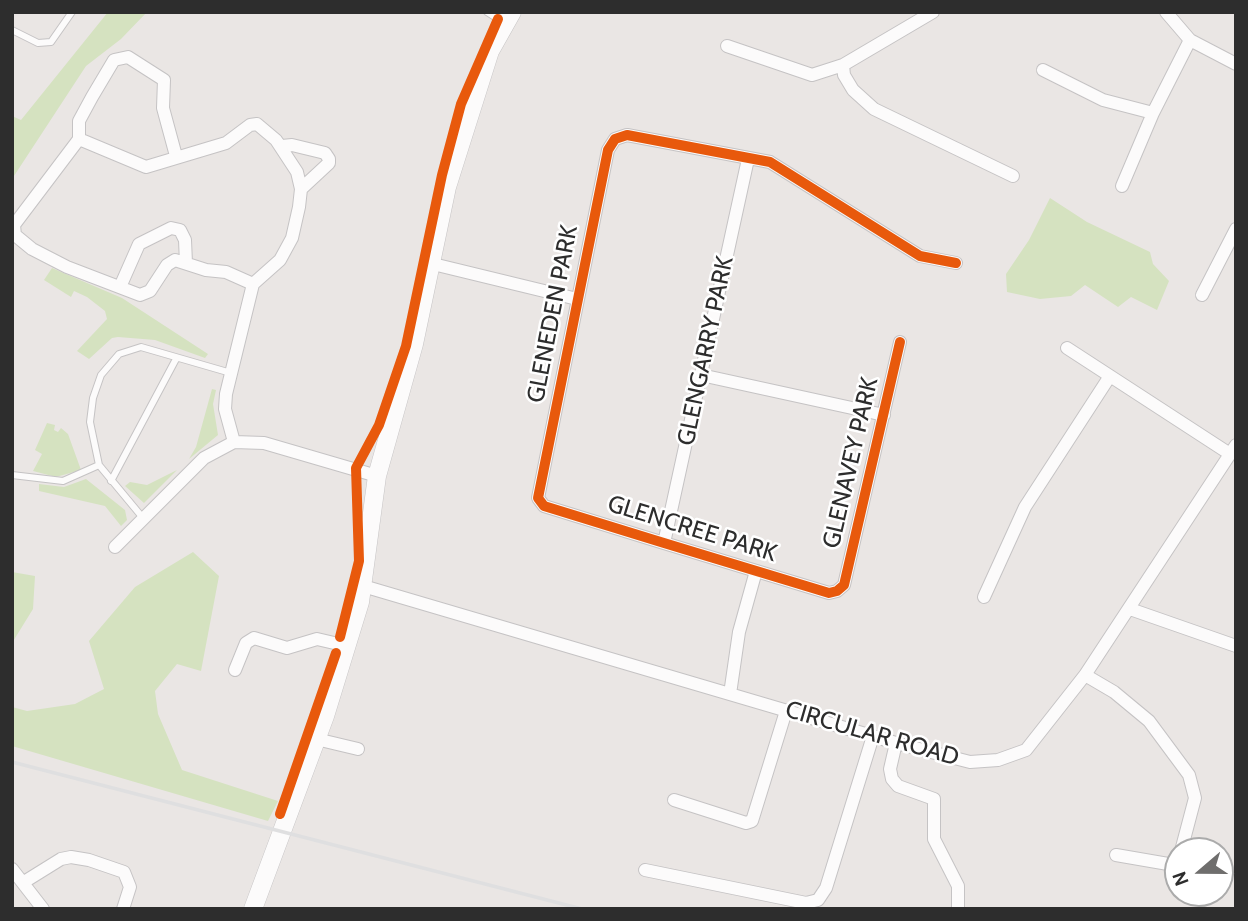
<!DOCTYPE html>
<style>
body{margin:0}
#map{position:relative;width:1248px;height:921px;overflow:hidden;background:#eae6e4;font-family:Cabin,sans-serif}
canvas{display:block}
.frame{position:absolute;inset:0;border:14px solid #2d2d2d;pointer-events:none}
.north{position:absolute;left:1164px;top:837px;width:70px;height:70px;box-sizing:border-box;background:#fff;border:2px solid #ababab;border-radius:50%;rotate:250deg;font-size:19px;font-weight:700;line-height:28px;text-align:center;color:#2d2d2d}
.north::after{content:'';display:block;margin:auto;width:24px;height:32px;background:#6f6e6d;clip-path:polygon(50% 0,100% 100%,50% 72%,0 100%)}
</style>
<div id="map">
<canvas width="1248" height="921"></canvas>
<div class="frame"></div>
<div class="north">N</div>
</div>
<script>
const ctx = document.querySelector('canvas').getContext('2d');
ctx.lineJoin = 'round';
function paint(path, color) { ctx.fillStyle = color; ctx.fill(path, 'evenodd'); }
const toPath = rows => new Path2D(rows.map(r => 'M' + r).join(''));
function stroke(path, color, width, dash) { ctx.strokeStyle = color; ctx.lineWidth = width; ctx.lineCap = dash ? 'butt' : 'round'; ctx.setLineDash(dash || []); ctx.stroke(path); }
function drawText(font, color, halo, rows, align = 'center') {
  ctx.font = font + ' Cabin,sans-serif'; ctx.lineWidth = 5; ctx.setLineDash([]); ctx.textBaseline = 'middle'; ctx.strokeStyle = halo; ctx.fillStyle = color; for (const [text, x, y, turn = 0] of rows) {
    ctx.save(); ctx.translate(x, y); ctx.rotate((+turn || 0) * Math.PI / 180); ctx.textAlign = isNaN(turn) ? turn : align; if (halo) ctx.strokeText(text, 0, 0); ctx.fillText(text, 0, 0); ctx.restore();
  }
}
const green = toPath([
 [108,12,147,12,121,39,86,66,12,179,12,116,21,120],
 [1050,198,1087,222,1150,252,1153,264,1169,281,1157,310,1131,297,1118,307,1085,285,1071,296,1040,299,1007,292,1006,274,1029,240],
 [52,268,122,298,208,354,205,358,155,340,118,337,112,338,89,359,77,351,107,319,105,311,87,297,74,291,71,297,44,280],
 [212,389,216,390,213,404,218,435,189,459,196,447],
 [47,423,55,425,54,430,58,432,61,428,68,434,81,470,56,477,33,471,42,454,35,450],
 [177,470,144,503,125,486,130,482,147,485],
 [86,479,125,510,127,520,121,526,105,506,39,491,39,484,64,487],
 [193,552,219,576,201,671,177,664,155,691,158,714,182,770,278,801,268,821,12,746,12,707,27,711,75,704,104,689,89,641,135,587],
 [12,572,35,576,33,609,12,643]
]);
const lane = toPath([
 [487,12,504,23],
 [12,30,38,43,51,42,72,12],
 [12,475,63,481,99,465],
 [111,481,176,359],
 [143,518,99,465,90,422,93,398,101,375,119,354,141,347,231,373]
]);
const street = toPath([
 [933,12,843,65,844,75,853,90,874,109,1013,176],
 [1166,12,1190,40,1236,64],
 [727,46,812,75,843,65],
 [1043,70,1103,100,1153,113],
 [79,139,79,121,92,97,114,60,128,57,164,80,163,108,176,156],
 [282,146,292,145,325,153,329,159,329,163,301,189],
 [1122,186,1153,113,1190,40],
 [433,264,577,299],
 [120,287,139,244,171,228,180,230,185,240,186,263],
 [1202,295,1236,229],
 [900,342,844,585,837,591,829,593,664,543,544,506,538,498,608,150,615,139,627,135,770,162,920,256,956,263],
 [1067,348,1230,454],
 [701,375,884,415],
 [234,442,225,409,226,394,253,284,280,260,292,238,299,207,301,189,297,172,276,140,257,124,250,125,226,143,146,167,79,139,14,225,15,235,32,249,67,267,140,295,150,291,167,265,175,260,206,270,226,272,253,284],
 [664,543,748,159],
 [115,547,204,458,234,442,264,443,377,476],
 [363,586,896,743,970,762,998,760,1026,750,1085,675,1236,445],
 [984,597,1025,507,1110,376],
 [1130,609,1236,646],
 [235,670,246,643,254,638,287,648,317,639,347,646],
 [1085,675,1114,692,1149,721,1189,775,1195,798,1181,851],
 [730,694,739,632,756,571],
 [316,739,358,749],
 [896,743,890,769,892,779,898,786,934,799,934,839,958,886,958,909],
 [674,800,746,823,752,821,786,711],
 [1116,855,1174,865,1178,862],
 [12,869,43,909],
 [645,870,806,903,818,900,826,888,873,736],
 [24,882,61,859,71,857,89,860,124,872,130,887,123,909]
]);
const secondary = toPath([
 [253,909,325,716,360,602,377,476,414,344,447,187,490,51,512,12]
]);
const rail = toPath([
 [12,762,582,909]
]);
const cycleway = toPath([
 [900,342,844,585,837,591,829,593,664,543,544,506,538,498,608,150,615,139,627,135,770,162,920,256,956,263],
 [340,637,359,561,356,468,379,425,406,346,442,175,461,104,498,19],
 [280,814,336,653]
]);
const streetNames = [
 ["GLENEDEN PARK",553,314,-79],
 ["GLENGARRY PARK",706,351,-78],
 ["GLENAVEY PARK",851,463,-77],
 ["GLENCREE PARK",692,529,17],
 ["CIRCULAR ROAD",872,734,16]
];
paint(green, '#d5e2c0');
stroke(lane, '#c5c3c4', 8);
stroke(street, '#c5c3c4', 14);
stroke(secondary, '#c5c3c4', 19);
stroke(lane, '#fcfbfb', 6);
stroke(street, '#fcfbfb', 12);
stroke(secondary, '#fcfbfb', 18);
stroke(rail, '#dfdfe0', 3.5);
stroke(cycleway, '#e8590c', 10);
drawText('24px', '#2d2d2d', '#fff', streetNames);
</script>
